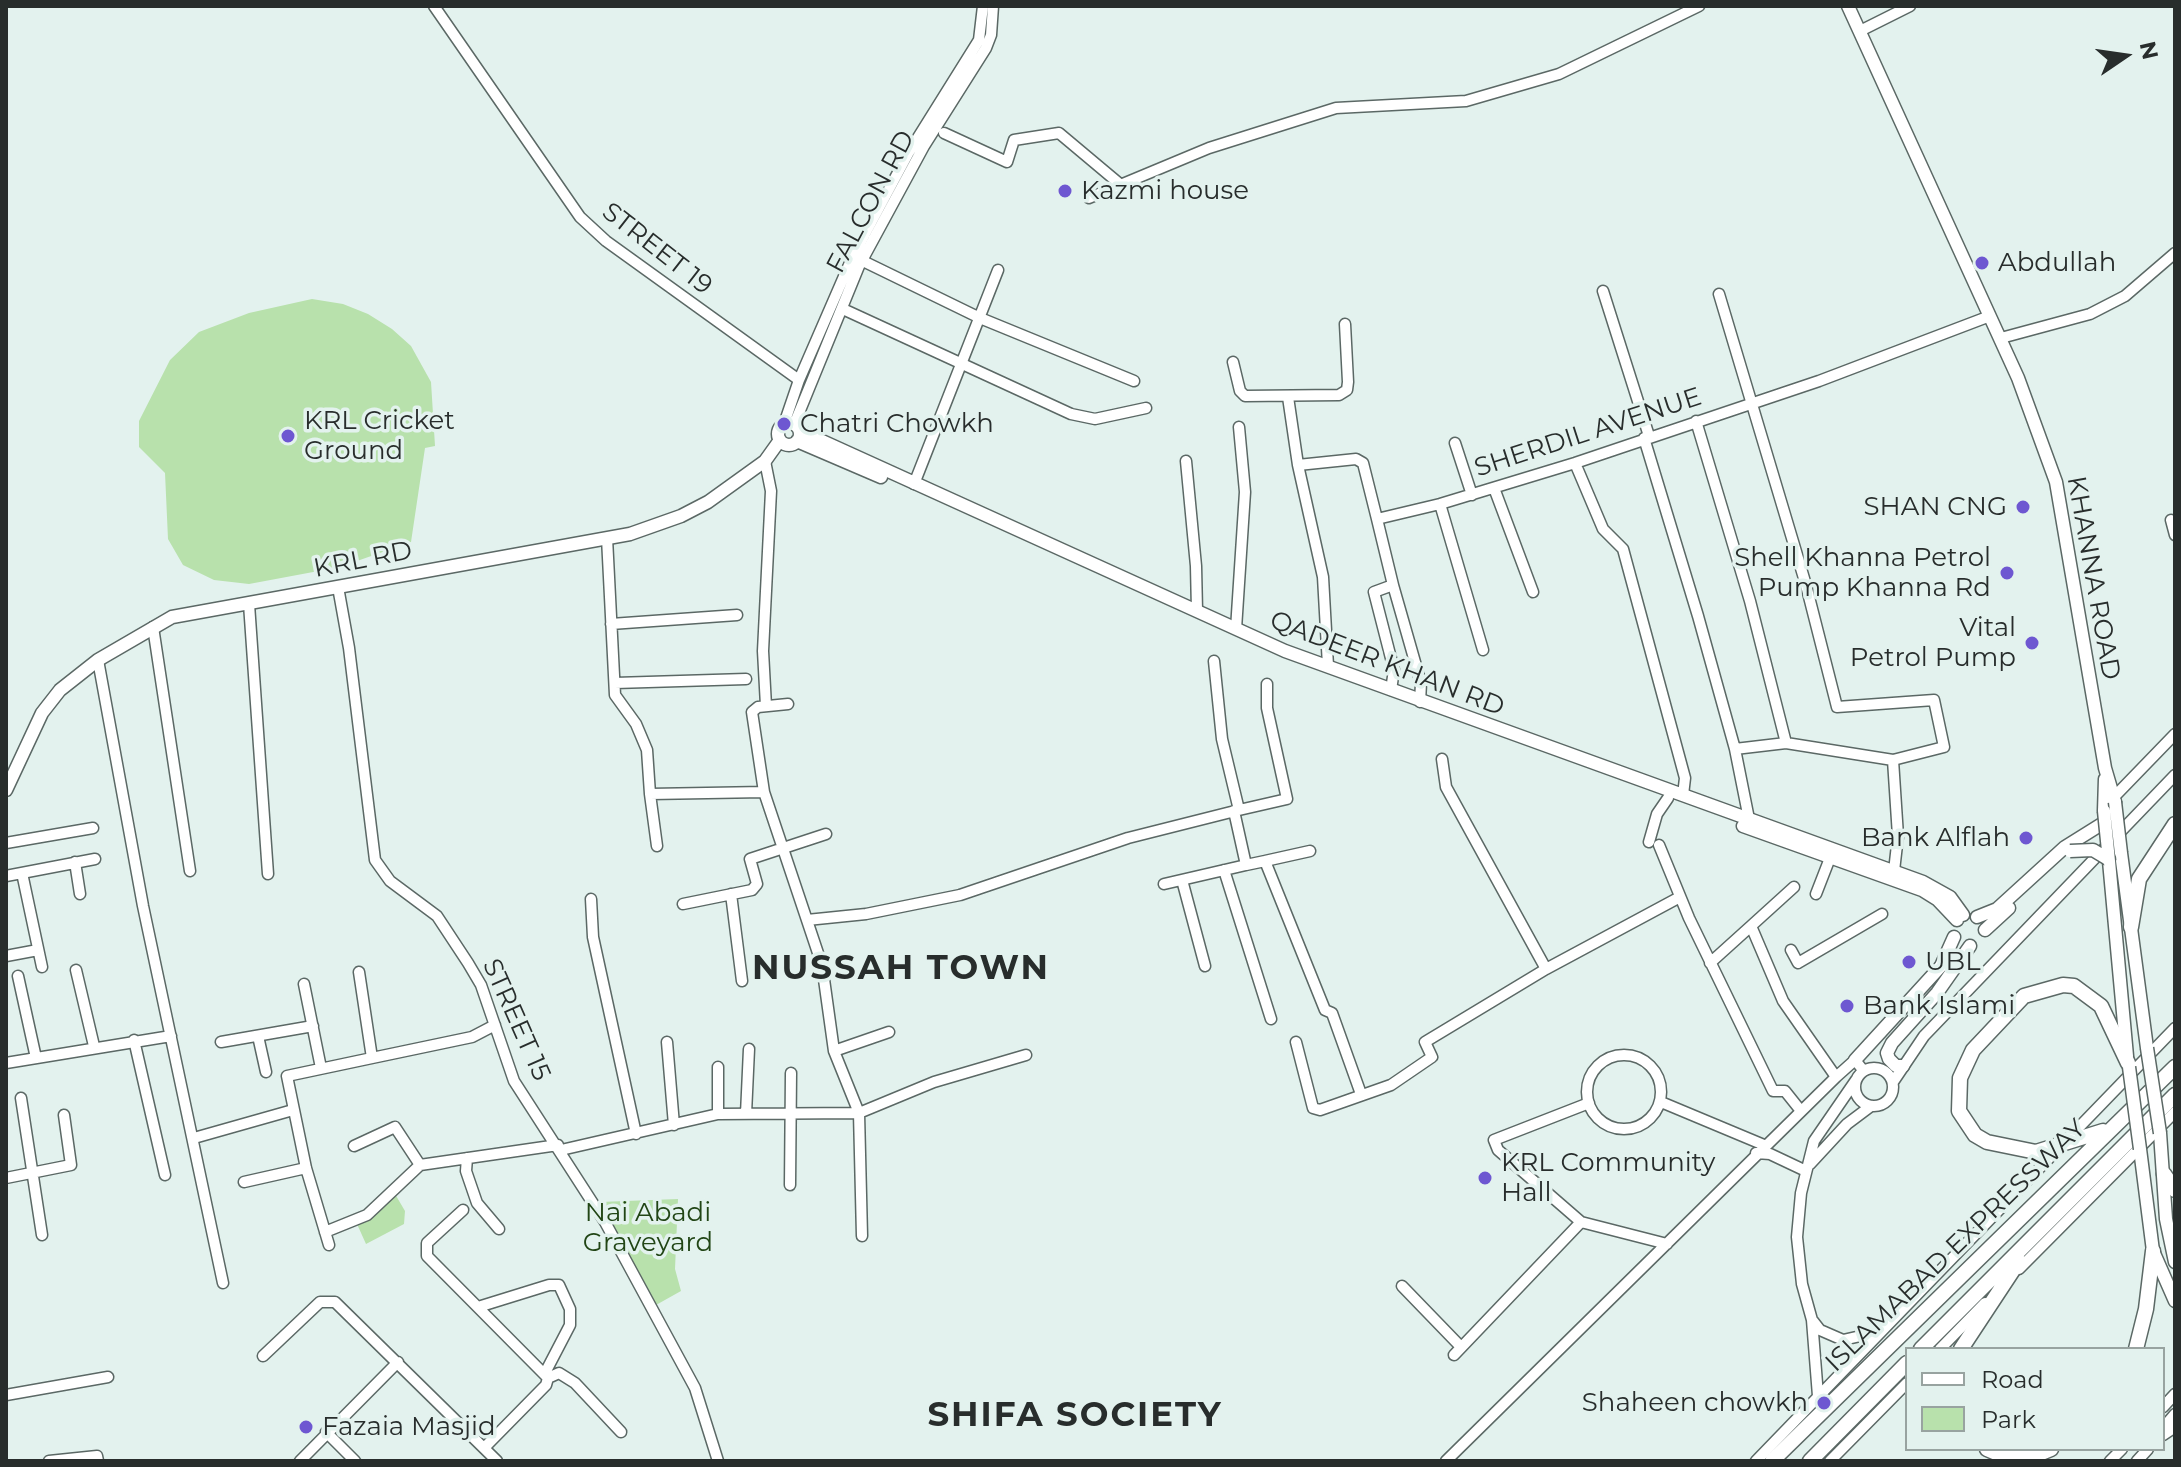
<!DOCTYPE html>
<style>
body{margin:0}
#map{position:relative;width:2181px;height:1467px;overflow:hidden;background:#e3f2ee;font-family:Montserrat,sans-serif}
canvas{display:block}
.frame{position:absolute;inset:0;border:8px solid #282d2c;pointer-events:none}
.legend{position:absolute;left:1905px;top:1347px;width:260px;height:104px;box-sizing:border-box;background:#e3f2ee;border:2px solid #98a3a0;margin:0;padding:10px 14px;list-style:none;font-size:24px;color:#282d2c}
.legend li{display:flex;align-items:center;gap:16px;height:40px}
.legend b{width:40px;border:2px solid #98a3a0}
.north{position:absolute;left:2085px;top:16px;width:80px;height:80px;-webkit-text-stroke:6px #e3f2ee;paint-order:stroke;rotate:77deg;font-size:22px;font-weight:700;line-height:32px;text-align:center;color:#282d2c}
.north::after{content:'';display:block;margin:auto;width:28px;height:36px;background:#282d2c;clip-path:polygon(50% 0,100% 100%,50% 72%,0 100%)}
</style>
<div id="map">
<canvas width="2181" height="1467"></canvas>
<div class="frame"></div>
<ul class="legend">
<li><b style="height:10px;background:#fff"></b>Road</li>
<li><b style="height:22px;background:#b8e1ac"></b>Park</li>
</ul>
<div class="north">N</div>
</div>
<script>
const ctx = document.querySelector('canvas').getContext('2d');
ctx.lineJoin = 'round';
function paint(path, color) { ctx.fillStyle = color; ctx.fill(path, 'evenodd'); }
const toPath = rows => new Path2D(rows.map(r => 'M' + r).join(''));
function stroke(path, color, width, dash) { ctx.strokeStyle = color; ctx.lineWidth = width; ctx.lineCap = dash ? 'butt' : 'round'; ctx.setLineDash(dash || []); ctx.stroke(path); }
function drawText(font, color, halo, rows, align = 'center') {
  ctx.font = font + ' Montserrat,sans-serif'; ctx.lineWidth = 7; ctx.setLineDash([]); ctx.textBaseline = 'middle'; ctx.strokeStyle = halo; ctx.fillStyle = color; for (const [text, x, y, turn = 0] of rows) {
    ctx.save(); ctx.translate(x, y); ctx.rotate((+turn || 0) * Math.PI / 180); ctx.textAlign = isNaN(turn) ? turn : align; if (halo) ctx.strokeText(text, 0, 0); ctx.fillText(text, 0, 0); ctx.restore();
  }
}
const green = toPath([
 [312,299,343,304,368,314,392,329,411,346,431,382,435,446,425,448,411,542,340,567,249,584,214,580,183,565,168,539,165,473,139,447,139,421,170,360,199,332,249,313],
 [395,1194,405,1211,404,1224,366,1244,357,1224],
 [678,1199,675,1269,681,1291,656,1305,600,1202]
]);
const minor = toPath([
 [434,6,580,217,606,241,799,380],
 [1860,31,1910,6],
 [944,133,1007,162,1014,140,1059,133,1121,185],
 [1089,198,1209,148,1336,108,1466,101,1559,74,1699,6],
 [867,263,980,318,1134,381],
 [1603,291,1649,436],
 [1719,294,1806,585,1837,707,1934,700,1944,747,1893,760,1786,743,1735,749],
 [845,310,1071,414,1095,419,1146,408],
 [2001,338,2090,314,2125,296,2175,253],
 [1233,362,1240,391,1245,396,1339,395,1347,390,1348,382,1345,324],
 [1288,397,1298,465,1323,577,1328,666],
 [1696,421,1750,601,1786,743],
 [784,424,799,380,852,258,909,152,979,40,983,6],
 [794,425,859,266,924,146,986,48,991,35,993,6],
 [1644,438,1698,616,1735,749,1749,819],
 [1455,443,1472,495],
 [765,461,771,491,763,651,766,706],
 [1186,461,1196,566,1197,611],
 [1575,463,1603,529,1623,549,1685,778,1683,795],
 [1298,465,1356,459,1363,463,1377,519],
 [914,484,998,270],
 [1494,488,1533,592],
 [1440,504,1483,650],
 [2171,520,2175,535],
 [607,538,615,695,636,724,647,750,650,794,764,792],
 [1393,585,1421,683,1420,702],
 [338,587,349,648,375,860,390,881,437,916,468,963,481,985,514,1081,605,1222,695,1388,718,1461],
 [249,604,268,874],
 [611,624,737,615],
 [153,627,190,871],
 [1236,629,1245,492,1239,427],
 [98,660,143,906,223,1283],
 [615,683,746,679],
 [1391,690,1394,670,1374,592,1393,585,1377,519,1440,504,1575,463,1819,381,1990,316],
 [1442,759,1446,787,1546,969],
 [1893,760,1898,836,1894,871],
 [650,794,657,846],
 [2114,797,2175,734],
 [1239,810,1287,799,1267,708,1267,684],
 [1234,811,1246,865,1265,861,1325,1010,1332,1013,1361,1094],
 [1649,842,1657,814,1668,798],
 [6,843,93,828],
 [1659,845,1689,918,1773,1091,1785,1091,1801,1111],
 [1265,861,1310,851],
 [75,862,80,894],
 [1224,870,1271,1019],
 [22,873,42,967],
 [6,876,95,859],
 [1182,880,1205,966],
 [1164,884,1246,865],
 [1794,887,1751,926,1783,1001,1836,1077],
 [731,894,742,981],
 [1816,894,1830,858],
 [591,899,593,937,636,1134],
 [683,904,752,890,757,884,750,859,826,834],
 [807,920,866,914,960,895,1128,838,1239,810,1222,739,1214,661],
 [1791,950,1798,963,1882,914],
 [6,956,38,950],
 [1710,963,1751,926],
 [76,970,94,1046],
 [359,972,372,1058,472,1037,495,1025],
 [18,976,36,1058],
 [304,984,321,1068],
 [258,1036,266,1072],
 [134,1040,165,1175],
 [221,1042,313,1026],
 [667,1042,674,1125],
 [1296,1042,1313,1108,1320,1110,1391,1085,1432,1057,1425,1042,1546,969,1680,897],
 [834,1051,889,1032],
 '1587 1092a37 37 0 1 1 74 0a37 37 0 1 1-74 0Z',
 [6,1063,171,1036],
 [718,1067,718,1114],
 '1855 1087a19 19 0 1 1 38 0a19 19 0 1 1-38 0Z',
 [1893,1082,1924,1036,2175,775],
 [21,1098,42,1235],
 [1661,1102,1764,1145],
 [746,1114,749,1049],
 [194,1138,293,1110],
 [354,1146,395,1127,420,1165],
 [561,1150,718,1114,859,1113,834,1051,822,965,764,792,752,712,758,707,788,704],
 [1756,1153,1770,1154,1806,1171],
 [467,1158,466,1171,477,1203,499,1229],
 [1810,1164,1847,1124,1871,1106],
 [6,1178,71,1165,64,1115],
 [244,1182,306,1168],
 [790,1185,791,1073],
 [463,1210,427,1243,427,1256,548,1378],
 [1581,1222,1498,1150,1494,1140,1589,1103],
 [325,1232,367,1215,420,1165,558,1145],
 [862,1236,859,1113,934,1082,1026,1055],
 [329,1245,306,1168,287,1076,372,1058],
 [2019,1269,2175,1112],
 [1402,1286,1461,1347],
 [478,1307,549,1285,559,1285,570,1309,570,1325,545,1373],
 [1813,1321,1820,1330,1843,1340,1878,1332],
 [1940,1349,1985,1303],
 [1454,1355,1581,1222,1667,1244],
 [263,1356,320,1302,335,1302,497,1461],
 [6,1395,108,1377],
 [1818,1396,1812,1320,1802,1284,1797,1237,1801,1193,1814,1141,1856,1080],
 [2163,1407,2175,1394],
 [2163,1428,2175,1414],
 [326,1432,355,1461],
 [2163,1435,2175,1427],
 [484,1448,546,1385,548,1378,559,1373,575,1383,621,1432],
 [49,1461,97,1456,98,1461],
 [300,1461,398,1362],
 [1446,1461,1836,1077,1855,1060,1863,1070],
 [1756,1461,2175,1028],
 [1830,1461,1907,1383],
 [2110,1461,2122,1449],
 [2137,1461,2148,1449]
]);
const major = toPath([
 [1848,6,2018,378,2056,482,2105,768,2115,802],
 '778 434a11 11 0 1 1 22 0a11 11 0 1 1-22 0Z',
 [800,431,1285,651,1923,882,1950,897,1963,915],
 [797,441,881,477],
 [6,790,42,713,60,690,98,660,172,617,630,534,681,516,708,502,765,461,780,440],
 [2104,811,2105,779],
 [1743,826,1922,890,1938,900,1957,920],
 [2121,853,2147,1048],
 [2109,861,2127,1056],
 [1977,917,1997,909,2065,847,2105,822],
 [1985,930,2009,908],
 [1855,1060,1941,966,1954,937],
 [1903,1066,1896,1066,1889,1059,1887,1053,1892,1043,1937,993,1970,946],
 [2160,1133,2166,1219,2175,1262],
 [2140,1149,2153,1251,2175,1301]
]);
const highway = toPath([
 [2131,927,2139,879,2175,824],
 [2103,1131,2036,1152,1987,1142,1975,1135,1959,1111,1960,1078,1973,1050,2024,996,2063,985,2074,986,2101,1006,2128,1063],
 [2164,1174,2175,1190],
 [1921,1349,2175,1095],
 [1961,1349,2019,1261],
 [2136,1349,2146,1309,2153,1251],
 [1987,1449,2008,1458,2034,1456,2051,1449],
 [1772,1461,2175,1067],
 [1810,1461,1907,1363]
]);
const majorBridge = toPath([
 [2115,802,2121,853],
 [2104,811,2109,861],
 [2070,851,2093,850,2108,859],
 [2147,1048,2160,1133],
 [2129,1067,2140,1149]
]);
const markers = [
 [1065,191,8,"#6e57d1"],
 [1982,263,8,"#6e57d1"],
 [784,424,8,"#6e57d1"],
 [288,436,8,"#6e57d1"],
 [2023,507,8,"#6e57d1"],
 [2007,573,8,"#6e57d1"],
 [2032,643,8,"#6e57d1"],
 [2026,838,8,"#6e57d1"],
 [1909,962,8,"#6e57d1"],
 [1847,1006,8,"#6e57d1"],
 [1485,1178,8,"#6e57d1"],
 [1824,1403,8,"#6e57d1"],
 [306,1427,8,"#6e57d1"]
];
const poiNames = [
 ["Kazmi house",1081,191],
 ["Abdullah",1998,263],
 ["KRL Cricket",304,421],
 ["Ground",304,451],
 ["Chatri Chowkh",800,424],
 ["SHAN CNG",2007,507,"right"],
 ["Shell Khanna Petrol",1991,558,"right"],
 ["Pump Khanna Rd",1991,588,"right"],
 ["Vital",2016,628,"right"],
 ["Petrol Pump",2016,658,"right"],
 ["Bank Alflah",2010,838,"right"],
 ["UBL",1925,962],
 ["Bank Islami",1863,1006],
 ["KRL Community",1501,1163],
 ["Hall",1501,1193],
 ["Shaheen chowkh",1808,1403,"right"],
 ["Fazaia Masjid",322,1427]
];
const streetNames = [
 ["FALCON RD",871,202,-62],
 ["STREET 19",657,249,38],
 ["SHERDIL AVENUE",1588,433,-18],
 ["KRL RD",363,560,-11],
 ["KHANNA ROAD",2093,578,80],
 ["QADEER KHAN RD",1387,664,21],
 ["STREET 15",516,1020,66],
 ["ISLAMABAD EXPRESSWAY",1956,1246,-44]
];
const parkNames = [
 ["Nai Abadi",648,1213],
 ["Graveyard",648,1243]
];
const districtNames = [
 ["NUSSAH TOWN",901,969],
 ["SHIFA SOCIETY",1075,1416]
];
paint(green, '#b8e1ac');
stroke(minor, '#5b6865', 13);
stroke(major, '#5b6865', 15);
stroke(highway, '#5b6865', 17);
stroke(minor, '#fff', 10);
stroke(major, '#fff', 12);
stroke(highway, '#fff', 14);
stroke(majorBridge, '#5b6865', 15, []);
stroke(majorBridge, '#fff', 12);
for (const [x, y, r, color] of markers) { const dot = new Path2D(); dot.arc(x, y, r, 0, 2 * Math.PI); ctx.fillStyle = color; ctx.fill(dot); stroke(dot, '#e3f2ee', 3); }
drawText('26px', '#282d2c', '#e3f2ee', poiNames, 'left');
drawText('26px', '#282d2c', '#e3f2ee', streetNames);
drawText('26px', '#214515', '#e3f2ee', parkNames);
ctx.letterSpacing = '2px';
drawText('bold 34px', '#282d2c', '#e3f2ee', districtNames);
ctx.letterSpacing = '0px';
</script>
